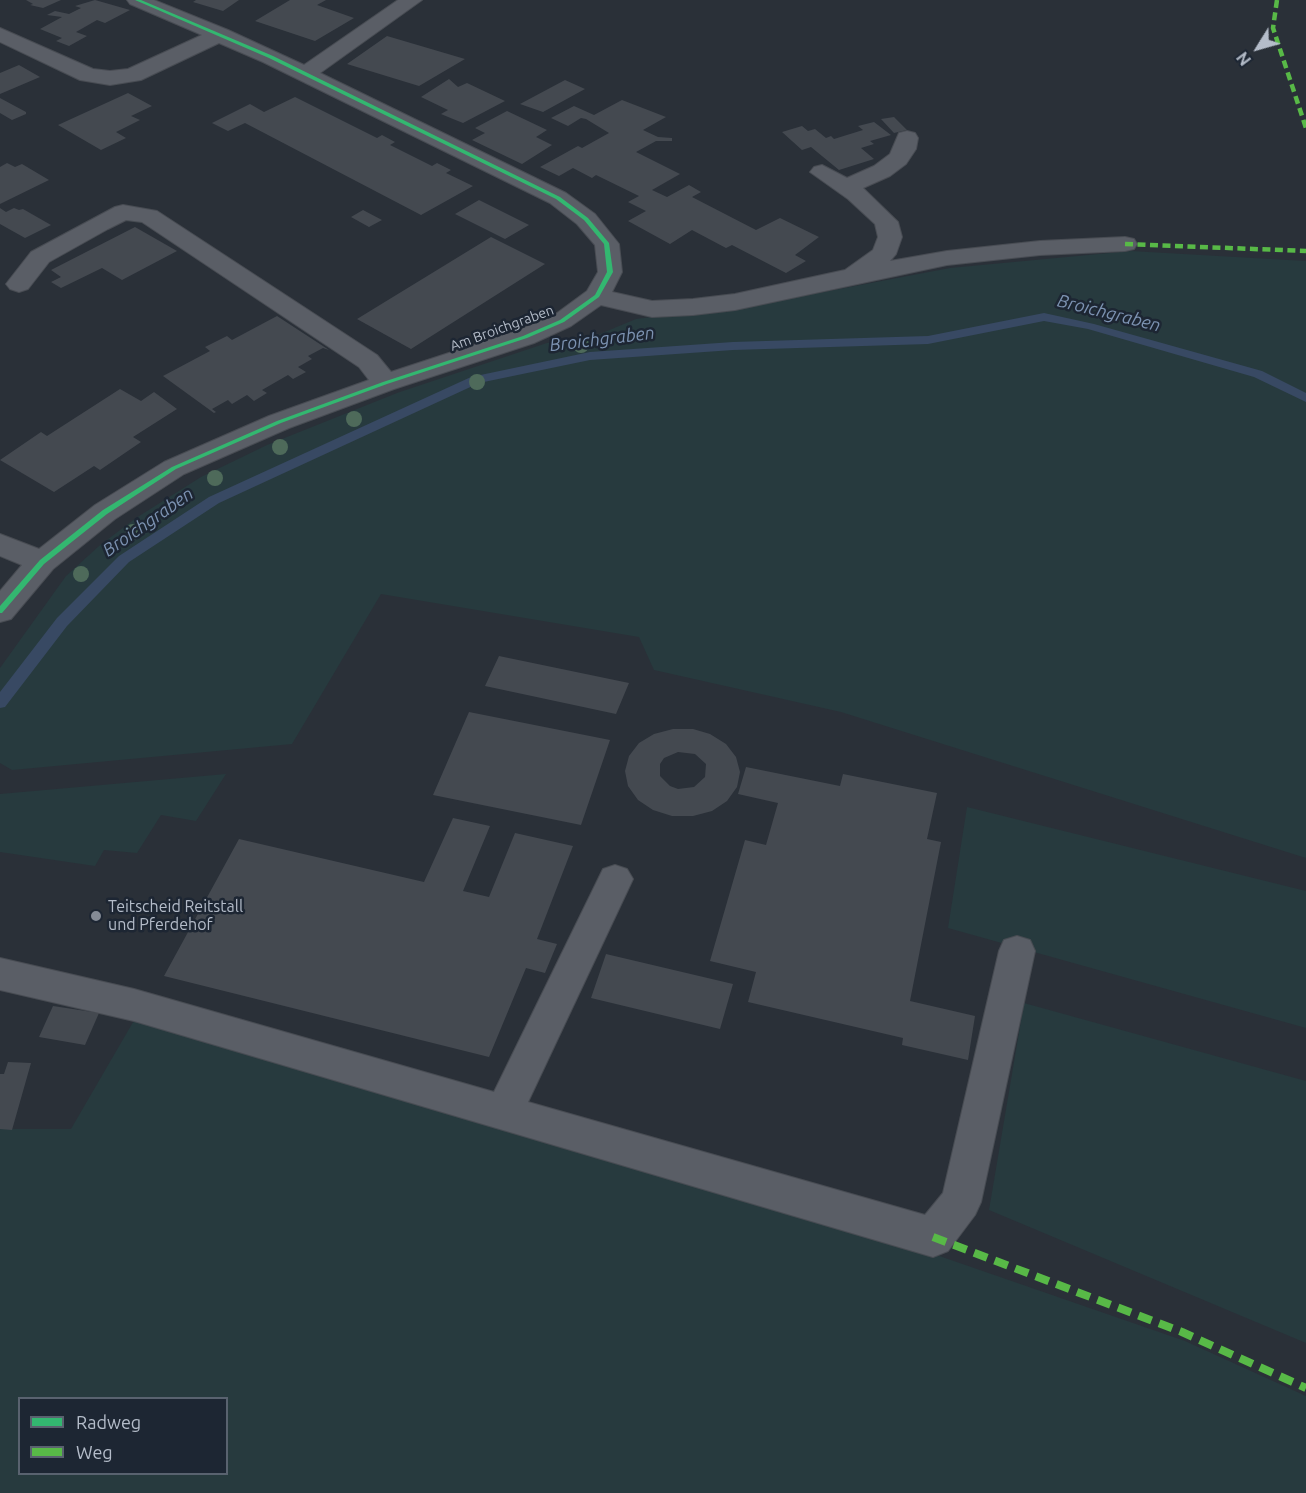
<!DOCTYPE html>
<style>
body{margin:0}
#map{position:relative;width:1306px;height:1493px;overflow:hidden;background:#2a3038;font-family:Ubuntu,sans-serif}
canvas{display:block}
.legend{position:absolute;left:18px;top:1397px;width:210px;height:78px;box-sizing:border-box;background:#1d2633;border:2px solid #59626f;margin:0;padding:8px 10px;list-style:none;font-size:18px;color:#b4bcc9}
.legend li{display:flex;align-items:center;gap:12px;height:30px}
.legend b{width:30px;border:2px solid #59626f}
.north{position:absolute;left:1228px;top:18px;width:60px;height:60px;-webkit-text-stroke:4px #1d2633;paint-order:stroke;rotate:233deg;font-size:16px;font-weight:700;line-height:24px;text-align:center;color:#b4bcc9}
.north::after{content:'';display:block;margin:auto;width:21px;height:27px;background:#b4bcc9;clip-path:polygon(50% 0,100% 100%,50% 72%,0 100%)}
</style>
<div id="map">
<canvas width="1306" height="1493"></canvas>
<ul class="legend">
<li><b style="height:8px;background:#33b770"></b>Radweg</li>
<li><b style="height:8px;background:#58b947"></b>Weg</li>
</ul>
<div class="north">N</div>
</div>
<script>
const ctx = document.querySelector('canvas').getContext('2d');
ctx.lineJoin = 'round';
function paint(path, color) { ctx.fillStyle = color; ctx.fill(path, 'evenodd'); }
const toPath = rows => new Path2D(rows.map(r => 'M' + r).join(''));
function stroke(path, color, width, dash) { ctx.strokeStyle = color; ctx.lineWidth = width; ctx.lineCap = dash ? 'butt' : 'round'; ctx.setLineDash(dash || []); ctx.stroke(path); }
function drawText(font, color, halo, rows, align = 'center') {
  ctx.font = font + ' Ubuntu,sans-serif'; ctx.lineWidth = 5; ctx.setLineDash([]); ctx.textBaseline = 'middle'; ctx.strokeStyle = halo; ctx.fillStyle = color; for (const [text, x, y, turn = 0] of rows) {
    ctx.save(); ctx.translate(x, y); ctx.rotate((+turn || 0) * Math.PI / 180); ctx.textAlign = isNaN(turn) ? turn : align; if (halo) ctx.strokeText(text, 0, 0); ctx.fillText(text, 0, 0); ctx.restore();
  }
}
const green = toPath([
 [1131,251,1306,261,1306,858,841,712,654,670,639,637,381,594,292,744,12,770,0,763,0,668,66,576,99,546,136,518,201,477,267,445,397,393,547,343,595,336,636,319,776,301,950,268],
 [226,774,196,821,161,815,137,853,104,850,95,866,0,852,0,794],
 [967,807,1306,891,1306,1028,948,928],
 [1024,1003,1306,1081,1306,1343,989,1210],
 [136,1017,870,1232,1185,1341,1306,1396,1306,1493,0,1493,0,1129,71,1129],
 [20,1398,226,1398,226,1474,20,1474]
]);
const stream = toPath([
 [1044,313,1094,324,1262,371,1306,393,1306,402,1254,377,1088,329,1044,321,928,344,733,350,590,360,479,383,219,503,129,562,67,626,5,707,0,708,0,692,57,618,119,556,209,497,471,377,590,352,733,342,928,336,1044,313]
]);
const building = toPath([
 [26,0,61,0,43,8,30,5,33,4],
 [95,0,130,10,105,23,97,20,76,32,87,36,69,46,56,41,62,38,40,29,62,17,47,15,55,11,69,14,81,8,75,6],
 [196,0,239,0,223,11,193,2],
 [290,0,326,0,317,5,354,18,315,41,255,21],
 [387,36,465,59,419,86,347,64],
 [19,65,40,77,0,94,0,73],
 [449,79,458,87,467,83,505,101,463,123,453,119,441,114,448,110,421,97],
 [565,80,585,89,543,112,520,104],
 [128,93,152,106,131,116,140,120,116,132,126,138,101,150,58,125],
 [295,97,377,138,382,135,395,142,390,145,432,166,437,163,451,170,446,173,473,186,421,215,245,123,228,131,212,123,250,104,264,112],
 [0,98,26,112,26,114,12,120,0,113],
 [622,100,666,117,643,130,658,137,672,138,672,141,656,141,636,152,680,174,652,190,667,197,689,185,701,192,692,197,756,230,780,218,819,237,795,255,806,261,786,273,732,245,726,248,692,230,670,244,628,221,646,211,628,202,639,196,596,175,592,178,573,168,559,176,540,167,578,146,582,148,609,133,586,119,581,118,568,126,551,118,574,106,594,115],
 [507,111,547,130,536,137,552,145,522,164,472,140,485,133,475,128],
 [894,117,907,130,894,133,881,119],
 [874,122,891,135,870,141,874,144,861,148,874,159,839,170,811,147,802,150,782,132,802,126,808,131,815,129,826,138,831,136,834,139,863,130,858,126],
 [7,163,15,167,22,164,49,180,0,204,0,167],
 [479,200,529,225,505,239,455,214],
 [0,208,6,212,14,208,19,210,23,209,51,225,25,238,0,224],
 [363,210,382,220,369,227,351,217],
 [135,227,177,251,122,280,102,268,61,288,51,282,61,277,51,270],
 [491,237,545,264,411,349,357,319],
 [277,316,329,350,323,348,308,356,312,359,298,367,306,372,293,379,288,375,262,390,267,393,254,401,247,395,232,404,228,400,212,409,216,412,214,413,163,376,210,351,205,347,227,336,232,340],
 [120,389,141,401,154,392,177,409,133,437,141,442,100,470,94,466,54,492,0,460,41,432,47,436],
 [499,656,629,683,616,714,485,686],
 [469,712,610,740,581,825,433,795],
 [673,729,693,729,710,734,726,744,736,757,740,772,737,787,727,801,712,811,693,816,672,816,653,810,638,800,628,786,625,771,629,756,639,743,654,734],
 [678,752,695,754,706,764,705,777,694,787,678,789,670,786,660,776,660,764,664,758],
 [746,767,840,786,843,774,937,793,927,839,941,842,910,1001,975,1016,968,1060,902,1045,903,1038,748,1002,756,972,710,961,745,840,766,845,778,803,738,794],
 [453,818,490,826,463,891,489,897,515,833,573,846,537,939,557,944,545,973,526,968,489,1057,164,976,239,839,424,882],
 [606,954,733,984,720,1029,591,998],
 [53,1006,99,1013,85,1045,39,1037],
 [8,1062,31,1063,12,1130,0,1129,0,1074,4,1074]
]);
const minor = toPath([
 [127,0,154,0,228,30,304,65,398,0,422,0,320,73,566,193,595,214,619,244,622,272,612,292,652,301,693,299,735,294,845,270,873,250,878,237,875,224,848,199,810,172,814,167,822,165,847,178,874,166,890,154,899,133,907,131,915,133,918,138,916,149,906,164,890,176,863,188,898,222,902,237,896,254,890,261,947,251,1040,241,1125,237,1134,239,1137,244,1134,249,1125,251,1040,255,947,265,735,310,693,315,652,317,601,305,571,326,534,343,394,389,289,428,184,474,115,519,53,569,11,619,0,622,0,591,22,565,0,556,0,534,39,549,95,505,164,462,269,416,369,380,359,367,142,222,126,220,108,229,49,262,28,289,19,292,10,289,6,284,31,252,115,207,123,205,157,211,377,355,391,372,516,331,553,316,587,291,598,272,595,245,577,224,550,203,263,62,219,43,141,80,110,85,80,80,0,42,0,28,93,69,110,71,128,69,202,35,130,4,127,0],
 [615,865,627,869,633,879,528,1102,925,1215,943,1193,999,951,1004,940,1017,936,1030,940,1035,951,981,1202,975,1215,948,1251,933,1257,134,1021,0,990,0,958,134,989,494,1092,603,869,615,865]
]);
const quietFar1 = toPath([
 [1277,0,1273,28,1306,128],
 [1125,244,1306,251]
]);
const quiet = toPath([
 [933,1237,1182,1332,1306,1388]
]);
const cycleway = toPath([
 [135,0,141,0,273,56,560,197,588,218,609,243,613,272,599,297,564,322,527,338,387,384,281,423,176,469,107,514,44,564,2,613,0,613,0,606,40,560,103,510,172,467,277,421,383,382,523,336,560,320,595,295,607,272,604,244,584,220,556,199,269,58,135,0]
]);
const trees = [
 [581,345],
 [477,382],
 [354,419],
 [280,447],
 [215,478],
 [133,532],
 [81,574]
];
const markers = [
 [96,916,6,"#848b96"]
];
const farStreetnames = [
 ["Am Broichgraben",502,328,-20]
];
const poiNames = [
 ["Teitscheid Reitstall",108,907],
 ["und Pferdehof",108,925]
];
const waterNames = [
 ["Broichgraben",1109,313,14],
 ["Broichgraben",602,339,-7],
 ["Broichgraben",148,522,-35]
];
paint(green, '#273a3e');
paint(stream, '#384963');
paint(building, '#444950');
stroke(minor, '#484c53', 2);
paint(minor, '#5a5e66');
stroke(quietFar1, '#58b947', 4.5, [8, 4.5]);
stroke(quiet, '#58b947', 8, [14, 8]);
paint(cycleway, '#33b770');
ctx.fillStyle = '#4e6a5a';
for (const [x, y] of trees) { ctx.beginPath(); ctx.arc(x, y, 8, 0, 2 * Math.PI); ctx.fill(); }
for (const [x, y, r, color] of markers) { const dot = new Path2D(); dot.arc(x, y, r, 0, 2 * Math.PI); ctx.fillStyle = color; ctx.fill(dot); stroke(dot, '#1d2633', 2); }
drawText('14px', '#b4bcc9', '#1d2633', farStreetnames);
drawText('16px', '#b4bcc9', '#1d2633', poiNames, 'left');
drawText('italic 18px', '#7c92b1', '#1d2633', waterNames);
</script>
